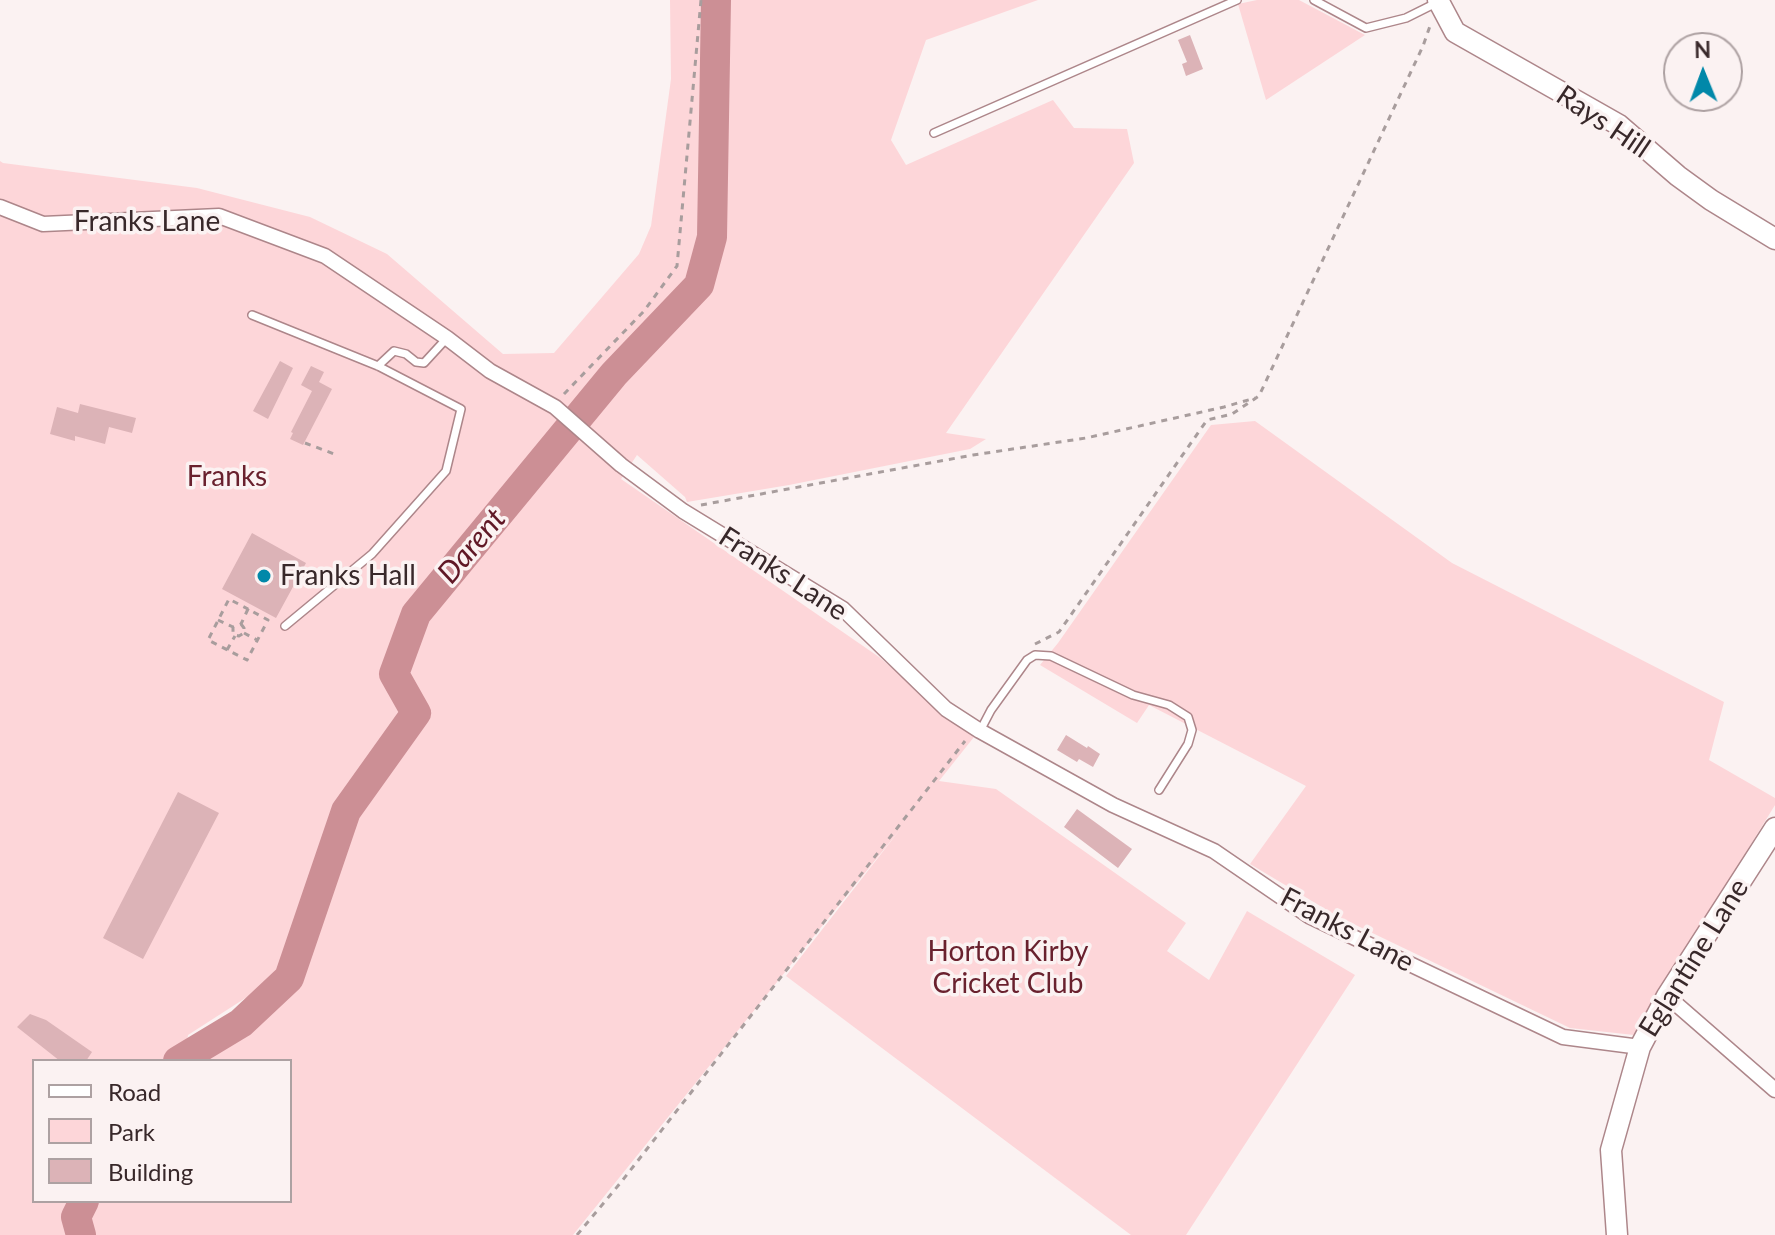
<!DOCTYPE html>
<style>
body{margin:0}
#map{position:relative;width:1775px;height:1235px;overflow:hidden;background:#fbf2f2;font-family:Lato,sans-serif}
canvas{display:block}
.legend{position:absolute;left:32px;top:1059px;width:260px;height:144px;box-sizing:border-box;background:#fbf2f2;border:2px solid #ada1a2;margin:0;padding:10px 14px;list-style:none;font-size:24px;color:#38282a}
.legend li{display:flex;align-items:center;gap:16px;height:40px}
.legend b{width:40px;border:2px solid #ada1a2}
.north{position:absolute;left:1663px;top:32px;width:80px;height:80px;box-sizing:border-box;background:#fbf2f2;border:2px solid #ada1a2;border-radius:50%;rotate:359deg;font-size:22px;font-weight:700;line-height:32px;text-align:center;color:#38282a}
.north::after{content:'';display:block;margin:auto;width:28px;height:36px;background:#0188a9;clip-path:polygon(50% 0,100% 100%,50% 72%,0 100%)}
</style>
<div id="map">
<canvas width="1775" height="1235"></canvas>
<ul class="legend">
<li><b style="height:10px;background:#fff"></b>Road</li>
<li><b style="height:22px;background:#fdd6d9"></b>Park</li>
<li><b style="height:22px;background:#dcb3b7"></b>Building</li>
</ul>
<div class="north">N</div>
</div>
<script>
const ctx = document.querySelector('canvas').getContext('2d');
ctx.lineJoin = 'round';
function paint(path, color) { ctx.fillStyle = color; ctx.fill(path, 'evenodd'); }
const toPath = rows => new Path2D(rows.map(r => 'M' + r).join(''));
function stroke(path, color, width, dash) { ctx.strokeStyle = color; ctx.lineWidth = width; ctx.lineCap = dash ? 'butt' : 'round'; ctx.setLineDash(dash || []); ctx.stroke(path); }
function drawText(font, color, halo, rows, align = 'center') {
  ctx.font = font + ' Lato,sans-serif'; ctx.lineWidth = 7; ctx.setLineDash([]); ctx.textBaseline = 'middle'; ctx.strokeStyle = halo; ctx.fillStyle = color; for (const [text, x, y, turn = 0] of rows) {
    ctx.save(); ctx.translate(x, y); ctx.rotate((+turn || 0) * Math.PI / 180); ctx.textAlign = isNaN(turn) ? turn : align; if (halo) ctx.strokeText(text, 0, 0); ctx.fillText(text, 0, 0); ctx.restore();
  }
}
const green = toPath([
 [670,0,1038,0,926,40,891,140,906,165,1053,100,1074,128,1127,129,1134,163,946,433,986,439,970,449,789,485,687,502,685,497,637,455,621,479,879,657,974,737,939,781,996,789,1186,923,1167,951,1209,980,1247,911,1355,975,1186,1235,1131,1235,786,976,902,827,573,1235,0,1235,0,161,3,163,197,188,310,217,387,254,503,354,554,353,639,254,651,226,671,79],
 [529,456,422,598,421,598,480,515],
 [344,839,298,978,239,1038,196,1061,290,1061,290,1201,34,1201,34,1061,184,1061,188,1035,275,979],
 [1257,0,1299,0,1365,35,1266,100,1238,4],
 [1255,421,1452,563,1724,702,1709,760,1775,798,1775,805,1634,1035,1570,1028,1337,916,1250,864,1306,786,1149,705,1137,723,1040,665,1058,643,1211,425]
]);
const river = toPath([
 [178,1061,241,1023,289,978,346,811,416,713,394,674,416,614,614,374,699,285,712,237,716,0],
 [81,1235,76,1217,84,1201]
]);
const building = toPath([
 [1190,35,1203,69,1186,76,1182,64,1187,62,1178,40],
 [280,361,293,368,268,419,253,411],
 [311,366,324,372,319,382,332,389,303,445,290,439,293,433,291,432,312,391,301,385],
 [80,404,136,418,132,433,109,427,105,444,75,436,75,441,50,434,57,407,78,413],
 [252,533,306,563,276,618,222,589],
 [1066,735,1087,748,1088,746,1100,754,1093,767,1079,759,1077,762,1057,750],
 [178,792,219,813,143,959,103,938],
 [1077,809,1132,849,1118,868,1064,827],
 [30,1014,46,1020,92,1052,86,1061,60,1061,17,1027]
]);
const path = toPath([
 [564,394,644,311,677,266,701,0],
 [305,443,337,455],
 [701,505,973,455,1086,438,1224,407,1255,398],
 [218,620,233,627],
 [241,624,244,628,244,633,239,636,235,635,233,633,233,627,241,624,248,609,268,620,247,660,208,640,229,599,248,609,251,605],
 [244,633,257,640],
 [1035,644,1059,632,1207,420,1232,414,1259,396,1423,46,1430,26],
 [227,650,235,636],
 [577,1235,622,1181,965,741]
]);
const lane = toPath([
 [1314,0,1366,28,1406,18,1436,3],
 [934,133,1237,0],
 [252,315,378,366,461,409,446,471,372,554,285,626],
 [378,366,394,351,406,354,416,362,424,363,447,338],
 [980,731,991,710,1027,660,1035,655,1051,656,1133,695,1169,705,1188,717,1192,730,1188,744,1159,790]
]);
const street = toPath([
 [0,207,43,224,219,216,325,256,447,338,490,371,555,407,621,465,683,511,843,609,946,709,980,731,1113,805,1214,851,1309,916,1563,1037,1640,1047],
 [1667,996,1775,1090]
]);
const secondary = toPath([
 [1438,0,1455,32,1619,125,1678,176,1711,200,1775,239],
 [1617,1235,1611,1150,1640,1047,1667,996,1775,828]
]);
const markers = [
 [264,576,8,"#0188a9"]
];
const streetNames = [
 ["Rays Hill",1603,122,34],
 ["Franks Lane",147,222],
 ["Franks Lane",783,574,33],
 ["Franks Lane",1347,930,28],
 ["Eglantine Lane",1694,958,-58]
];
const parkNames = [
 ["Franks",227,477],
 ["Horton Kirby",1008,952],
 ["Cricket Club",1008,984]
];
const poiNames = [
 ["Franks Hall",280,576]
];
const waterNames = [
 ["Darent",472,546,-50]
];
paint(green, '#fdd6d9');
stroke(river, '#cc8f95', 30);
paint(building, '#dcb3b7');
stroke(lane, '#ad868a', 10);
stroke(street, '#ad868a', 17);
stroke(secondary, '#ad868a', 23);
stroke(path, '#a89d9d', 3, [6, 6]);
stroke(lane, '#fff', 7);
stroke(street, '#fff', 14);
stroke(secondary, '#fff', 20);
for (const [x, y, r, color] of markers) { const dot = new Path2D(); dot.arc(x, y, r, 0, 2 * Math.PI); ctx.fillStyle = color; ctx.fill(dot); stroke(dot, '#fbf2f2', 3); }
drawText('28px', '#38282a', '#fbf2f2', streetNames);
drawText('28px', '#69212e', '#fbf2f2', parkNames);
drawText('28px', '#38282a', '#fbf2f2', poiNames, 'left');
drawText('italic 30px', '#601826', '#fbf2f2', waterNames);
</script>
